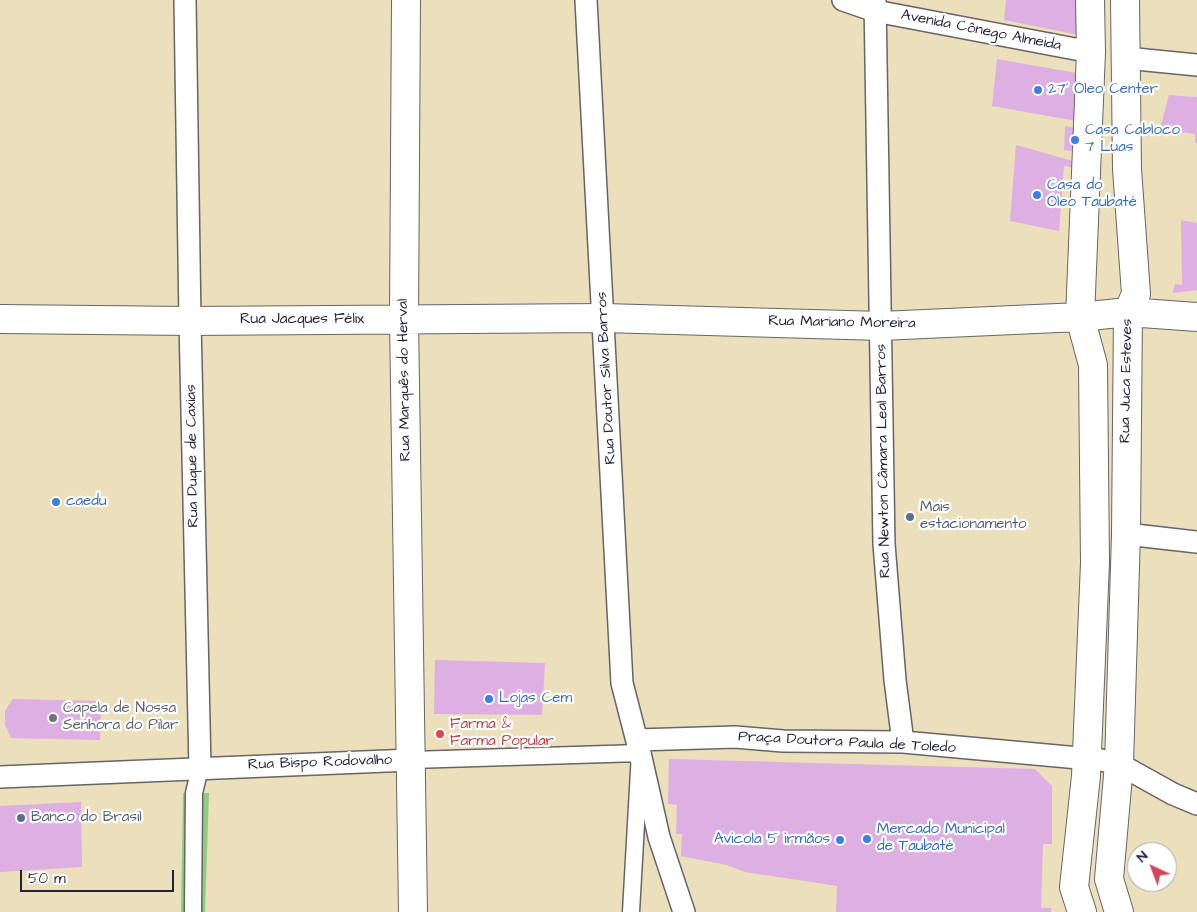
<!DOCTYPE html>
<meta charset="utf-8">
<style>
body{margin:0}
#map{position:relative;width:1197px;height:912px;overflow:hidden;background:#ebdfbc;font-family:"Architects Daughter",sans-serif}
canvas{display:block}
.north{position:absolute;left:1127px;top:842px;width:50px;height:50px;box-sizing:border-box;background:#fff;border:1px solid #a7a7b1;border-radius:50%;rotate:317deg;font-size:14px;font-weight:700;line-height:20px;text-align:center;color:#22223b}
.north::after{content:'';display:block;margin:auto;width:18px;height:22px;background:#d1495b;clip-path:polygon(50% 0,100% 100%,50% 72%,0 100%)}
.scale{position:absolute;left:20px;top:870px;width:154px;height:22px;box-sizing:border-box;border:2px solid #22223b;border-top:0;padding-left:6px;font-size:15px;line-height:18px;white-space:nowrap;color:#22223b;-webkit-text-stroke:4px #fff;paint-order:stroke}
</style>
<div id="map">
<canvas width="1197" height="912"></canvas>
<div class="north">N</div>
<div class="scale">50 m</div>
</div>
<script>
const ctx = document.querySelector('canvas').getContext('2d');
ctx.lineJoin = 'round';
function paint(path, color) { ctx.fillStyle = color; ctx.fill(path, 'evenodd'); }
const toPath = rows => new Path2D(rows.map(r => 'M' + r).join(''));
function stroke(path, color, width, dash) { ctx.strokeStyle = color; ctx.lineWidth = width; ctx.lineCap = dash ? 'butt' : 'round'; ctx.setLineDash(dash || []); ctx.stroke(path); }
function drawText(font, color, halo, rows, align = 'center') {
  ctx.font = font + ' "Architects Daughter",sans-serif'; ctx.lineWidth = 4.5; ctx.setLineDash([]); ctx.textBaseline = 'middle'; ctx.strokeStyle = halo; ctx.fillStyle = color; for (const [text, x, y, turn = 0] of rows) {
    ctx.save(); ctx.translate(x, y); ctx.rotate((+turn || 0) * Math.PI / 180); ctx.textAlign = isNaN(turn) ? turn : align; if (halo) ctx.strokeText(text, 0, 0); ctx.fillText(text, 0, 0); ctx.restore();
  }
}
const green = toPath([
 [183,793,209,793,205,912,181,912]
]);
const building = toPath([
 [1006,0,1082,0,1084,36,1004,20],
 [997,59,1082,74,1082,122,992,106],
 [1169,95,1197,97,1197,143,1195,143,1195,134,1160,129],
 [1065,126,1086,130,1084,152,1064,150],
 [1016,145,1080,163,1077,168,1064,166,1059,231,1010,221],
 [1181,220,1197,223,1197,290,1173,293,1175,284,1182,285],
 [435,660,545,663,542,715,434,714],
 [13,699,101,701,100,740,11,738,5,725,5,711],
 [669,759,1035,769,1052,786,1052,844,1043,844,1041,908,1051,908,1051,912,836,912,837,886,745,872,727,865,681,856,682,834,676,834,677,805,668,804],
 [81,802,82,867,0,872,0,806]
]);
const pedestrian = toPath([
 [411,760,640,753,631,912],
 [193,912,194,793,200,768]
]);
const minor = toPath([
 [185,0,190,321,200,768],
 [586,0,622,683,640,753,659,837,684,912],
 [843,0,875,11,1091,52],
 [875,0,884,544,895,680,903,742],
 [1126,58,1197,65],
 [1126,534,1197,542],
 [637,740,735,737,783,741,903,742,1101,760,1119,764,1173,794,1197,804],
 [0,777,411,760]
]);
const secondary = toPath([
 [406,0,404,319,413,912],
 [0,319,190,321,604,318,881,326,1080,317,1128,312,1197,317],
 [1082,912,1074,887,1086,776,1095,563,1093,365,1080,317,1091,52,1090,0],
 [1119,912,1109,879,1119,764,1126,534,1128,312,1136,294,1127,169,1125,0]
]);
const markers = [
 [1038,90,5,"#3f7fe0"],
 [1075,140,5,"#3f7fe0"],
 [1037,195,5,"#3f7fe0"],
 [56,502,5,"#3f7fe0"],
 [910,517,5,"#5c6f8a"],
 [489,699,5,"#3f7fe0"],
 [53,718,5,"#6b7280"],
 [440,734,5,"#e0444e"],
 [21,818,5,"#5c6f8a"],
 [867,839,5,"#3f7fe0"],
 [840,840,5,"#3f7fe0"]
];
const streetNames = [
 ["Avenida Cônego Almeida",981,31,11],
 ["Rua Jacques Félix",302,320],
 ["Rua Mariano Moreira",842,323,1],
 ["Rua Doutor Silva Barros",607,378,-93],
 ["Rua Marquês do Herval",405,380,-91],
 ["Rua Juca Esteves",1127,381,-89],
 ["Rua Duque de Caxias",193,456,-91],
 ["Rua Newton Câmara Leal Barros",884,461,-91],
 ["Praça Doutora Paula de Toledo",847,743,3],
 ["Rua Bispo Rodovalho",320,763,-2]
];
const shopNames = [
 ["27' Óleo Center",1048,90],
 ["Casa Cabloco",1085,131],
 ["7 Luas",1085,148],
 ["Casa do",1047,186],
 ["Óleo Taubaté",1047,203],
 ["caedu",66,502],
 ["Lojas Cem",499,699],
 ["Mercado Municipal",877,830],
 ["de Taubaté",877,847],
 ["Avicola 5 irmãos",830,840,"right"]
];
const serviceNames = [
 ["Mais",920,508],
 ["estacionamento",920,525],
 ["Banco do Brasil",31,818]
];
const worshipNames = [
 ["Capela de Nossa",63,709],
 ["Senhora do Pilar",63,726]
];
const healthNames = [
 ["Farma &",450,725],
 ["Farma Popular",450,742]
];
paint(green, '#8ecc82');
paint(building, '#ddafe3');
stroke(pedestrian, '#686468', 19);
stroke(minor, '#686468', 24);
stroke(secondary, '#686468', 30);
stroke(pedestrian, '#fff', 16);
stroke(minor, '#fff', 21);
stroke(secondary, '#fff', 28);
for (const [x, y, r, color] of markers) { const dot = new Path2D(); dot.arc(x, y, r, 0, 2 * Math.PI); ctx.fillStyle = color; ctx.fill(dot); stroke(dot, '#fff', 2); }
drawText('15px', '#22223b', '#fff', streetNames);
drawText('15px', '#366cbe', '#fff', shopNames, 'left');
drawText('15px', '#4e5e75', '#fff', serviceNames, 'left');
drawText('15px', '#5b616d', '#fff', worshipNames, 'left');
drawText('15px', '#be3a42', '#fff', healthNames, 'left');
</script>
